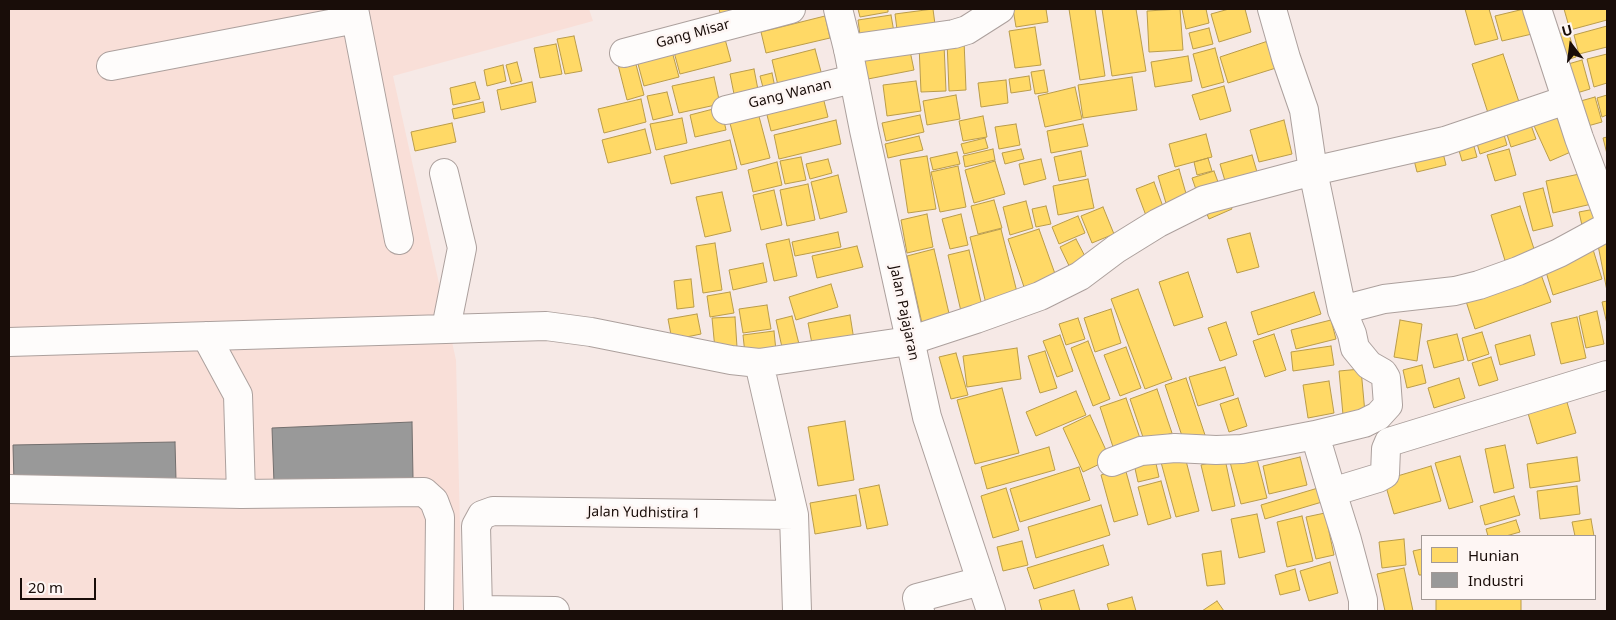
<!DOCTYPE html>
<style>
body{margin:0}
#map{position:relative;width:1616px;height:620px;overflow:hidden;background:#f6e9e6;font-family:"Noto Sans",sans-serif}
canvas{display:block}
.frame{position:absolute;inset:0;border:10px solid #190d09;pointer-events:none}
.legend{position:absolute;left:1421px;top:535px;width:175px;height:65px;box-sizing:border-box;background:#fef6f4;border:1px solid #a29996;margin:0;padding:6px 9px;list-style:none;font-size:15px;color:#190d09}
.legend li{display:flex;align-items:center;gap:10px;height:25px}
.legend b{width:25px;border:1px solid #a29996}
.north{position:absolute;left:1546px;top:20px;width:50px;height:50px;-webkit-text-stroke:4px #fef6f4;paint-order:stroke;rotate:345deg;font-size:14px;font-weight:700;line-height:20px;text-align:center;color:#190d09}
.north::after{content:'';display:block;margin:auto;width:18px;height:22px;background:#190d09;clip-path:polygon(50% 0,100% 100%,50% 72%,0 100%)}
.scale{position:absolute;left:20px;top:578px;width:76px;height:22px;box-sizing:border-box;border:2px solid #190d09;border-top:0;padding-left:6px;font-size:15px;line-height:18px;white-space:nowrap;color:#190d09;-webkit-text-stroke:4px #fef6f4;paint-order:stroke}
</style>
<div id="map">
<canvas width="1616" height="620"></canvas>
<div class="frame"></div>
<ul class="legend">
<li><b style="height:14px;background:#ffd966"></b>Hunian</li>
<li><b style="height:14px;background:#999"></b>Industri</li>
</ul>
<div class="north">U</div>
<div class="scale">20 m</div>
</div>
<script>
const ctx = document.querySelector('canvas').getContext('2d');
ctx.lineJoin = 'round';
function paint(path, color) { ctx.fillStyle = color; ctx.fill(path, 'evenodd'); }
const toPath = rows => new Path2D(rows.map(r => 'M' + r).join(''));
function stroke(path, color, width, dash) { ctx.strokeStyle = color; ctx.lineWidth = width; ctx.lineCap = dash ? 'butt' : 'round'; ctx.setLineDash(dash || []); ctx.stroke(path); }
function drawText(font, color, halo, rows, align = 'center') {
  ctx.font = font + ' "Noto Sans",sans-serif'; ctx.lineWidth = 5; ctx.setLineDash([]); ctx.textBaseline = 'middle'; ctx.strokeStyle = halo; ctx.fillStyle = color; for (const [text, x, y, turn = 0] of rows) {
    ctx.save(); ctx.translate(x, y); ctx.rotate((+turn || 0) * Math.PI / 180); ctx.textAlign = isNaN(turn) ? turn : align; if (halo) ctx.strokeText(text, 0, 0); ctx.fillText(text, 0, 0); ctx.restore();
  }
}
const built = toPath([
 [9,9,589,9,593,21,393,76,456,360,462,611,9,611]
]);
const homes = toPath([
 [719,9,741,9,721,17,719,9],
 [858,9,888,9,888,12,860,17,858,9],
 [933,9,936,32,898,37,895,14,933,9],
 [1013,9,1046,9,1048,22,1016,27,1013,9],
 [1069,9,1095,9,1105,76,1080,80,1069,9],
 [1102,9,1136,9,1146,71,1112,76,1102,9],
 [1180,9,1183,50,1149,52,1147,11,1180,9],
 [1182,9,1206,9,1209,23,1186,29,1182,9],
 [1229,9,1245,9,1251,32,1219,42,1211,14,1229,9],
 [1465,9,1489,9,1498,39,1475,45,1465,9],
 [1524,9,1532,34,1502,41,1495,16,1524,9],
 [1564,9,1607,9,1607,20,1570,30,1564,9],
 [891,15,895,38,861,43,858,20,891,15],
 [825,16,830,38,766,53,761,32,825,16],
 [1607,26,1607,47,1579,54,1574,35,1607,26],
 [1035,27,1041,65,1015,68,1009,31,1035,27],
 [1209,28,1213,44,1193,49,1189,33,1209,28],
 [1568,31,1576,57,1557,63,1549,37,1568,31],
 [574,36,582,71,565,74,557,39,574,36],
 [725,39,731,61,680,74,674,52,725,39],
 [964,40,966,90,949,91,947,41,964,40],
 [1268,41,1276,68,1228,83,1220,57,1268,41],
 [556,44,562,74,540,78,534,48,556,44],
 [670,44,679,77,644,86,635,53,670,44],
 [944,44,946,91,921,92,919,45,944,44],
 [909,46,914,70,868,79,863,55,909,46],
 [1215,48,1224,82,1202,88,1193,54,1215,48],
 [815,49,824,83,780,94,772,60,815,49],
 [633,53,644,95,627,100,616,57,633,53],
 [1503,54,1519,102,1488,113,1472,64,1503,54],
 [1607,54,1607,83,1594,87,1587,59,1607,54],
 [1188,56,1192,81,1155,87,1151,62,1188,56],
 [1582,60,1590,89,1567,96,1558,67,1582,60],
 [517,62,522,81,511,84,506,65,517,62],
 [503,65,506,81,487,86,484,70,503,65],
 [754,69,760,100,736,104,730,74,754,69],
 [1044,70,1048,92,1035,94,1031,72,1044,70],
 [772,73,776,92,765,95,760,76,772,73],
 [1029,76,1031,90,1011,93,1009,79,1029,76],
 [714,77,720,104,679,113,672,86,714,77],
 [1132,77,1137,110,1083,118,1078,85,1132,77],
 [1006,80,1008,103,981,107,978,83,1006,80],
 [916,81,921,111,887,116,883,85,916,81],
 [475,82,480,99,453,105,450,88,475,82],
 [532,82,536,102,501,110,497,90,532,82],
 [1224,86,1231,111,1200,120,1192,95,1224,86],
 [1075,87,1082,119,1045,127,1038,96,1075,87],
 [821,89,828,117,771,131,764,103,821,89],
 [667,92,673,115,653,120,647,96,667,92],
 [956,95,960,119,927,125,923,101,956,95],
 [1607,95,1607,115,1602,117,1597,98,1607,95],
 [1595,97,1602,122,1577,129,1570,104,1595,97],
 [641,99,646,122,604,133,598,109,641,99],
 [483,102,485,112,454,119,452,109,483,102],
 [756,105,770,158,741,165,727,112,756,105],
 [721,107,726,130,695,137,690,115,721,107],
 [1552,107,1573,151,1550,161,1530,117,1552,107],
 [1527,114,1536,139,1511,147,1503,122,1527,114],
 [920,115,924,132,886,141,882,123,920,115],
 [983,116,987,137,963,141,959,121,983,116],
 [682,118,687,143,656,150,650,124,682,118],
 [836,120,841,144,779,159,774,135,836,120],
 [1284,120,1292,154,1259,162,1250,130,1284,120],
 [452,123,456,142,415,151,411,132,452,123],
 [1016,124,1020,145,999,149,995,127,1016,124],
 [1083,124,1088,146,1051,153,1047,131,1083,124],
 [1501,125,1507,145,1480,154,1474,133,1501,125],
 [645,129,651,153,608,163,602,140,645,129],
 [1206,134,1212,157,1175,167,1169,144,1206,134],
 [919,136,923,150,888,158,885,144,919,136],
 [1471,136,1477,157,1462,161,1456,140,1471,136],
 [1607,137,1607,154,1603,138,1607,137],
 [985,138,988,148,964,154,961,144,985,138],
 [730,140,737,169,671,184,664,156,730,140],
 [1441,145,1446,165,1417,172,1412,152,1441,145],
 [993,149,995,160,965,167,963,156,993,149],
 [1021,149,1024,159,1005,164,1002,153,1021,149],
 [1509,149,1516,175,1495,181,1487,155,1509,149],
 [1081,151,1086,176,1059,181,1054,157,1081,151],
 [957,152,960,164,933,170,930,158,957,152],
 [1252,155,1260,182,1228,191,1220,164,1252,155],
 [927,156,936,209,908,213,900,160,927,156],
 [801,157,806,180,785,184,780,161,801,157],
 [1208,158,1212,171,1197,175,1194,162,1208,158],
 [828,159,832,173,810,179,806,164,828,159],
 [1041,159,1046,179,1024,185,1019,164,1041,159],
 [995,161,1005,194,974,203,965,170,995,161],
 [777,162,782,185,753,192,748,170,777,162],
 [958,166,966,207,940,212,931,172,958,166],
 [1179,169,1189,204,1168,210,1158,176,1179,169],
 [1214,171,1222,193,1200,201,1192,178,1214,171],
 [1589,172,1596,203,1553,213,1546,181,1589,172],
 [838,175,847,212,820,219,811,182,838,175],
 [1088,179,1094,208,1058,215,1053,186,1088,179],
 [1154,182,1166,215,1148,221,1136,189,1154,182],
 [808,184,815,220,787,226,780,190,808,184],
 [1543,188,1553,226,1533,231,1523,193,1543,188],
 [774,190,782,225,761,230,753,195,774,190],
 [722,192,731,231,705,237,696,197,722,192],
 [1227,198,1232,209,1209,219,1204,207,1227,198],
 [994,200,1002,228,978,234,971,206,994,200],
 [1026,201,1033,228,1010,235,1003,207,1026,201],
 [1046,206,1051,224,1036,227,1032,209,1046,206],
 [1520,206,1537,258,1507,267,1491,215,1520,206],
 [1103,207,1114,234,1092,243,1081,216,1103,207],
 [1600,208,1603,226,1583,230,1579,212,1600,208],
 [927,214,933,247,907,253,901,220,927,214],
 [961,214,968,245,950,249,942,219,961,214],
 [1078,216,1085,233,1059,244,1052,227,1078,216],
 [1001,229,1019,300,987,308,970,237,1001,229],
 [1039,229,1059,285,1027,296,1008,239,1039,229],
 [838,232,841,247,795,256,792,242,838,232],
 [1607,232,1607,291,1596,235,1607,232],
 [1250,233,1259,267,1237,273,1227,239,1250,233],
 [789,239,797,276,774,281,766,244,789,239],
 [1076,239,1090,266,1073,274,1060,247,1076,239],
 [715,243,722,290,703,293,696,246,715,243],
 [857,246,863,267,817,278,812,256,857,246],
 [1592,246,1602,279,1553,295,1543,262,1592,246],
 [934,249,951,322,923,328,907,256,934,249],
 [969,250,984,315,963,320,948,255,969,250],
 [763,263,767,282,733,290,729,270,763,263],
 [1539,269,1551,302,1475,329,1464,295,1539,269],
 [1188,272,1203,317,1174,326,1159,282,1188,272],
 [691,279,694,307,677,309,674,281,691,279],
 [831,284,838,307,796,320,789,297,831,284],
 [1138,289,1172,379,1145,389,1111,299,1138,289],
 [730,292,734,313,710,317,707,296,730,292],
 [1314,292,1321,314,1258,335,1251,312,1314,292],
 [1607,301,1607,324,1602,302,1607,301],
 [767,305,771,329,743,333,739,309,767,305],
 [1111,309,1121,343,1095,352,1084,318,1111,309],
 [1597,311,1604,344,1586,348,1579,316,1597,311],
 [697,314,701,334,672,340,668,319,697,314],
 [850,315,854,340,813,349,808,323,850,315],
 [792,316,800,348,783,352,776,320,792,316],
 [735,317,737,347,715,349,712,318,735,317],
 [1577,317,1586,358,1561,364,1551,323,1577,317],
 [1078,318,1085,339,1066,345,1059,324,1078,318],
 [1331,320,1336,339,1296,349,1291,330,1331,320],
 [1400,320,1422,324,1417,361,1394,357,1400,320],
 [1226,322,1237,355,1220,361,1208,328,1226,322],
 [774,331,776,351,745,354,743,335,774,331],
 [1482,332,1489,354,1468,361,1462,338,1482,332],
 [1274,334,1286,370,1265,377,1253,341,1274,334],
 [1457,334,1464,360,1434,368,1427,341,1457,334],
 [1060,335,1073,371,1057,377,1043,341,1060,335],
 [1530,335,1535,355,1500,365,1495,345,1530,335],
 [1088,341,1110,399,1093,406,1071,348,1088,341],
 [1331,346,1334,365,1293,371,1291,352,1331,346],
 [1126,347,1141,388,1120,396,1104,355,1126,347],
 [1017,348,1021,379,967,387,963,356,1017,348],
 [1045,351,1057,388,1040,393,1028,356,1045,351],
 [956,353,968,395,951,399,939,357,956,353],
 [1491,357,1498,380,1479,386,1472,363,1491,357],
 [1422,365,1426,383,1407,388,1403,370,1422,365],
 [1225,367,1234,395,1198,406,1189,377,1225,367],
 [1361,369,1365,413,1343,415,1339,371,1361,369],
 [1186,378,1207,441,1186,448,1165,385,1186,378],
 [1459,378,1465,398,1434,408,1428,388,1459,378],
 [1329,381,1334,413,1308,418,1303,385,1329,381],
 [1002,388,1019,453,975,464,957,400,1002,388],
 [1157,389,1172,433,1145,443,1130,399,1157,389],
 [1076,391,1086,415,1036,436,1026,412,1076,391],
 [1564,392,1576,433,1537,444,1525,403,1564,392],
 [1126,398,1142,444,1115,453,1100,407,1126,398],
 [1238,398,1247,426,1229,432,1220,404,1238,398],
 [1090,415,1110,459,1083,472,1063,428,1090,415],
 [845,421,854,480,818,486,808,427,845,421],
 [1505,445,1514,488,1494,493,1485,449,1505,445],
 [1049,447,1055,470,987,489,981,467,1049,447],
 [1183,449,1199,511,1176,517,1159,455,1183,449],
 [1256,455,1267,498,1241,504,1230,462,1256,455],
 [1460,456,1473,502,1449,509,1435,463,1460,456],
 [1300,457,1307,485,1269,494,1263,466,1300,457],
 [1577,457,1580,481,1530,488,1527,464,1577,457],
 [1155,459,1159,477,1138,482,1134,464,1155,459],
 [1225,459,1235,506,1212,511,1201,465,1225,459],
 [1431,466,1441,501,1394,514,1384,480,1431,466],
 [1079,467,1090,500,1020,522,1010,489,1079,467],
 [1125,468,1138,515,1114,522,1101,475,1125,468],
 [1161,481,1171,518,1148,525,1138,487,1161,481],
 [879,485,888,525,867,529,859,489,879,485],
 [1577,486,1580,514,1540,519,1537,491,1577,486],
 [1006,488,1019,530,993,538,981,496,1006,488],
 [1318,488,1322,502,1265,519,1261,505,1318,488],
 [856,495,861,526,815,534,810,503,856,495],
 [1514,496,1520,515,1485,525,1480,506,1514,496],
 [1101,505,1110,535,1036,558,1028,527,1101,505],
 [1325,513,1334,555,1316,559,1306,517,1325,513],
 [1257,514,1265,552,1239,558,1231,519,1257,514],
 [1302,516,1313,561,1287,567,1277,522,1302,516],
 [1591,519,1594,536,1575,536,1572,522,1591,519],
 [1516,520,1520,532,1506,536,1488,536,1486,529,1516,520],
 [1404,539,1406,565,1382,568,1379,542,1404,539],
 [1022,541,1028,565,1003,571,997,547,1022,541],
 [1103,545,1109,565,1034,589,1027,568,1103,545],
 [1422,549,1422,575,1419,575,1413,551,1422,549],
 [1221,551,1225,584,1207,586,1202,554,1221,551],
 [1330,562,1338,593,1309,601,1300,571,1330,562],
 [1404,568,1413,611,1385,611,1377,574,1404,568],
 [1295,569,1300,590,1280,595,1275,575,1295,569],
 [1074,590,1080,611,1042,611,1039,600,1074,590],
 [1132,597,1136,611,1109,611,1107,604,1132,597],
 [1436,599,1521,599,1521,611,1436,611,1436,599],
 [1217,601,1224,611,1202,611,1217,601]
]);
const industry = toPath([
 [412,422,413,478,274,483,272,428,412,422],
 [175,442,176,480,14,483,13,445,175,442]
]);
const minor = toPath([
 [354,9,399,240],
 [1272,9,1286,58,1304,110,1313,171,1342,310,1352,334,1355,348,1369,365,1383,373,1386,378,1388,405,1378,416,1364,423,1315,435,1332,492],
 [1537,9,1579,138,1607,213],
 [848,49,954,34,967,30,1000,9],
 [624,53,791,9],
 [111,66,356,19],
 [726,110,853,79],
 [444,173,462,248,446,328],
 [1342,310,1384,299,1455,291,1479,285,1518,271,1559,253,1605,228,1607,225],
 [206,336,238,395,241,494],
 [9,342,546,326,591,332,731,360,759,363,909,341,976,319,1040,296,1080,276,1116,249,1158,223,1204,200,1313,171,1445,141,1566,100],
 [759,363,794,515,797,611],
 [1112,462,1141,451,1175,448,1216,450,1242,449,1315,435],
 [9,489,241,494,424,492,434,501,440,517,439,611],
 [478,610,555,611],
 [478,611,476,526,482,515,493,511,794,515],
 [920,611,917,598,981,581],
 [1363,611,1363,600,1347,540,1332,492,1378,478,1385,474,1386,449,1389,442,1607,375]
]);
const major = toPath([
 [838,9,848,49,864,130,927,417,991,611]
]);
const streetNames = [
 ["Gang Misar",693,34,-15],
 ["Gang Wanan",790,94,-14],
 ["Jalan Pajajaran",904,313,78],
 ["Jalan Yudhistira 1",644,513,1]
];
paint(built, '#f9dfd8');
paint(homes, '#ffd966');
stroke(homes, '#ba9c4a', 1);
paint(industry, '#999');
stroke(industry, '#736f6e', 1);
stroke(minor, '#aca09d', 30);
stroke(major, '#aca09d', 30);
stroke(minor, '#fefcfb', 28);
stroke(major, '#fefcfb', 28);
drawText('14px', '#190d09', '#fef6f4', streetNames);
</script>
